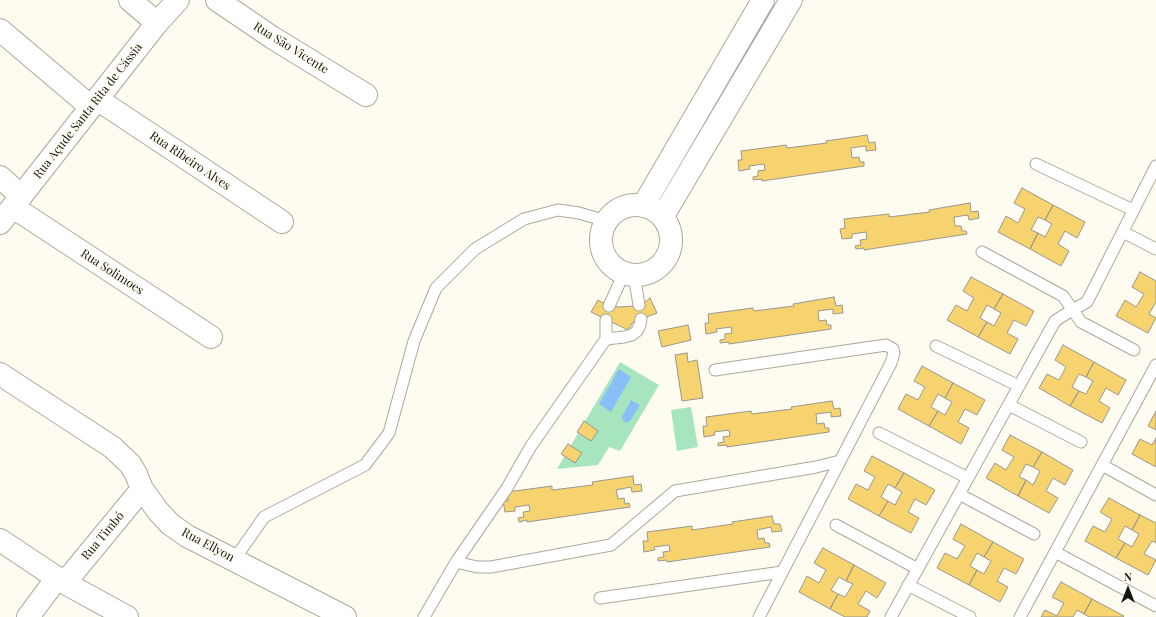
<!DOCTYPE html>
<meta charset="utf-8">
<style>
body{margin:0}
#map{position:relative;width:1156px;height:617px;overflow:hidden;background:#fefbf0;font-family:"Playfair Display",serif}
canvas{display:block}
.north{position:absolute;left:1108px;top:569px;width:40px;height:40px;-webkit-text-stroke:3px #fefbf0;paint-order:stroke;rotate:0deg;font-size:11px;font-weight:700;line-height:16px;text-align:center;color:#171512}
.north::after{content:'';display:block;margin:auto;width:14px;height:18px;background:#171512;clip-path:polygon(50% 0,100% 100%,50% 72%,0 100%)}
</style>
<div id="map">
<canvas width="1156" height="617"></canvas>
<div class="north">N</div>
</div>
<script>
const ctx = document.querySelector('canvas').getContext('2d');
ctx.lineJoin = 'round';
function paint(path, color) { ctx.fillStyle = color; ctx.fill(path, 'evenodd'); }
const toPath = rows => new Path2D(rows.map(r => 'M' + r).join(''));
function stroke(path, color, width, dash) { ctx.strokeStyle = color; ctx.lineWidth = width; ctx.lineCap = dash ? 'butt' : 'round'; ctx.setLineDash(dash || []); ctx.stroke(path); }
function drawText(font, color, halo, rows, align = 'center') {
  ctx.font = font + ' "Playfair Display",serif'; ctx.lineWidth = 3; ctx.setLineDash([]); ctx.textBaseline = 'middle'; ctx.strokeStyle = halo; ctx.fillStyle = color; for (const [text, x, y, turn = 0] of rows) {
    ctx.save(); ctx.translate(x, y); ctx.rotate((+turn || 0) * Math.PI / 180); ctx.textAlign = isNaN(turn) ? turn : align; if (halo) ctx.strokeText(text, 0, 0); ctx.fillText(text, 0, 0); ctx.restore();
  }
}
const green = toPath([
 [620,362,659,385,620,451,609,447,598,465,557,469],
 [691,407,698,447,677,451,671,410]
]);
const water = toPath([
 [619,369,631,377,611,412,599,404],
 [631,400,640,405,630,421,629,421,627,423,622,420,623,418,622,417]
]);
const building = toPath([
 [867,135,869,143,875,142,876,150,866,151,866,146,851,148,852,158,859,157,860,162,864,162,864,166,762,181,762,179,753,180,753,177,758,176,758,171,765,170,764,164,749,166,750,169,739,171,738,160,742,160,741,151,786,145,787,148,827,143,826,141,867,135],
 [1022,188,1053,205,1045,220,1038,217,1031,230,1038,233,1030,249,998,232,1006,216,1018,223,1025,209,1014,203,1022,188],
 [970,203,971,212,978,211,979,218,969,220,968,215,954,217,955,226,961,226,962,231,966,231,967,234,864,250,864,248,856,249,855,246,861,245,860,240,867,239,866,232,852,234,852,238,842,239,840,229,845,228,844,219,889,214,889,217,930,212,929,210,970,203],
 [1053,205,1085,222,1077,238,1065,231,1058,244,1069,251,1061,266,1030,249,1038,233,1045,237,1052,224,1045,220,1053,205],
 [1140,272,1156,281,1156,302,1149,314,1156,318,1148,333,1116,316,1125,300,1136,307,1144,294,1132,287,1140,272],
 [971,277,1003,294,994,309,987,305,980,318,987,322,978,337,947,320,956,305,967,311,974,298,963,291,971,277],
 [1003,294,1034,311,1026,326,1014,320,1007,333,1018,339,1010,354,978,337,987,322,994,326,1001,313,994,309,1003,294],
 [834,297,836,306,842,305,843,313,833,314,833,309,818,311,819,321,826,320,827,325,831,325,831,329,729,344,729,342,720,343,720,340,725,339,725,334,732,333,731,327,716,329,717,332,706,334,705,323,709,323,708,314,753,308,754,311,794,306,793,304,834,297],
 [650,298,657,313,633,322,628,330,591,312,598,300,609,306,619,307,633,306,644,303,650,298],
 [688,325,691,340,662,347,658,331,688,325],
 [1063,345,1094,362,1086,377,1079,374,1072,387,1079,391,1070,406,1039,388,1047,374,1059,380,1066,367,1055,360,1063,345],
 [687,353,688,362,697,360,703,398,682,401,675,355,687,353],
 [1094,362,1126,380,1118,395,1106,388,1099,401,1110,408,1102,423,1070,406,1079,391,1086,394,1093,381,1086,377,1094,362],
 [922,366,953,383,945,398,938,394,931,407,938,411,929,426,898,409,906,394,918,400,925,387,914,381,922,366],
 [953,383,985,400,977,415,965,409,958,422,969,428,961,444,929,426,938,411,945,415,952,402,945,398,953,383],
 [832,401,834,409,840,408,841,416,831,417,831,412,816,414,817,424,824,423,825,428,829,428,829,432,727,447,727,445,718,446,718,443,724,442,723,437,730,436,729,430,714,432,715,435,704,437,703,426,707,426,706,417,751,411,752,414,792,409,791,407,832,401],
 [1156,411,1156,430,1148,426,1156,411],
 [584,421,598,431,591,441,577,432,584,421],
 [1010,435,1042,452,1033,467,1026,464,1019,477,1026,480,1018,496,986,478,995,463,1006,470,1014,457,1002,450,1010,435],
 [1156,438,1156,467,1132,454,1140,439,1152,445,1156,438],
 [568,444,582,453,575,463,561,454,568,444],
 [1042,452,1073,470,1065,485,1053,478,1046,491,1058,498,1049,513,1018,496,1026,480,1033,485,1040,471,1033,467,1042,452],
 [872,456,904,473,895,488,888,484,881,497,888,501,879,516,848,499,856,484,868,490,875,477,864,471,872,456],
 [904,473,935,490,926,505,915,499,908,512,919,518,911,533,879,516,888,501,895,505,902,492,895,488,904,473],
 [633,476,634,485,641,484,642,491,632,492,631,487,616,490,618,499,624,498,625,504,629,503,630,507,527,522,527,520,519,522,518,518,524,517,523,512,530,511,529,505,515,507,515,511,505,512,503,501,508,501,507,492,552,486,552,490,593,485,592,482,633,476],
 [1109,498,1140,515,1132,530,1125,526,1118,539,1125,543,1116,558,1085,541,1093,526,1105,532,1112,519,1100,512,1109,498],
 [1140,515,1156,523,1156,543,1152,541,1144,554,1156,560,1148,575,1116,558,1125,543,1132,547,1139,534,1132,530,1140,515],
 [772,516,774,524,780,524,782,531,772,532,771,527,757,530,758,539,764,538,765,543,769,543,770,547,667,562,667,560,658,561,658,558,664,557,663,552,670,551,669,545,654,547,655,550,644,552,643,541,648,541,647,532,692,526,692,530,733,524,732,522,772,516],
 [961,524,993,542,984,557,977,553,970,566,977,570,969,585,937,568,945,553,957,559,965,546,953,539,961,524],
 [993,542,1024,559,1016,574,1004,568,997,581,1008,587,1000,602,969,585,977,570,984,574,991,561,984,557,993,542],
 [823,548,854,565,846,581,839,577,831,590,838,594,830,609,799,592,807,576,819,583,826,570,814,563,823,548],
 [854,565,886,583,877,598,866,591,858,604,870,611,867,617,845,617,830,609,838,594,845,597,853,584,846,581,854,565],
 [1061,582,1092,599,1084,614,1077,610,1073,617,1041,617,1045,610,1057,616,1064,603,1052,597,1061,582],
 [1092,599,1124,616,1123,617,1089,617,1084,614,1092,599]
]);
const lane = toPath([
 [1036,164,1133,210],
 [1123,232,1156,249],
 [982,252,1063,296,1081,322,1134,350],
 [634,275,639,305],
 [609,306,624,273],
 [606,320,606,339,531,446,507,488,456,562,477,567,491,567,611,545,675,491,816,467,840,461],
 [606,339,624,337,632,335,637,331,640,325,641,319],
 [936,346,1019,386],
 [715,370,886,345,893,349,894,353,891,363,759,617],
 [1009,405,1081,442],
 [879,433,968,478],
 [1102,465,1156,495],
 [959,494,1034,534],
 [836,525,918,569],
 [1055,552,1156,606],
 [234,560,264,517,365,465,389,433,414,341,436,288,475,249,524,219,558,210,579,213,606,221],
 [908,585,970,617],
 [600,598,782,572],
 [424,617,456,562],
 [891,617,1055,321,1072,310,1087,302,1156,166],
 [1020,617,1156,365]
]);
const street = toPath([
 [130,0,157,23],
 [217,0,273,38,366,95],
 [0,30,91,107],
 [97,99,282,222],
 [0,177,21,196],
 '601 240a35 35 0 1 1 70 0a35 35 0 1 1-70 0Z',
 [643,206,763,0],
 [13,207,211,337],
 [663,216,791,0],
 [0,374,112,447,130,464,136,474,142,489,158,511,170,524,187,536,345,617],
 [0,540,63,582,127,617],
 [63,582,72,574,142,489],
 [28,617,57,578]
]);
const secondary = toPath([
 [0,223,157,23,178,0]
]);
const streetNames = [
 ["Rua São Vicente",291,48,32],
 ["Rua Açude Santa Rita de Cássia",88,111,-52],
 ["Rua Ribeiro Alves",190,161,34],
 ["Rua Solimoes",112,272,33],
 ["Rua Timbó",103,536,-50],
 ["Rua Ellyon",208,545,28]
];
paint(green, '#a7e5bf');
paint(water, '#88bff9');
paint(building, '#f6d36f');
stroke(building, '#9a978d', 1);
stroke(lane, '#aca89e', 13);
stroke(street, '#aca89e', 24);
stroke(secondary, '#aca89e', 24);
stroke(lane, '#fff', 11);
stroke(street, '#fff', 22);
stroke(secondary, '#fff', 22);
drawText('12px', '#171512', '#fefbf0', streetNames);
</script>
